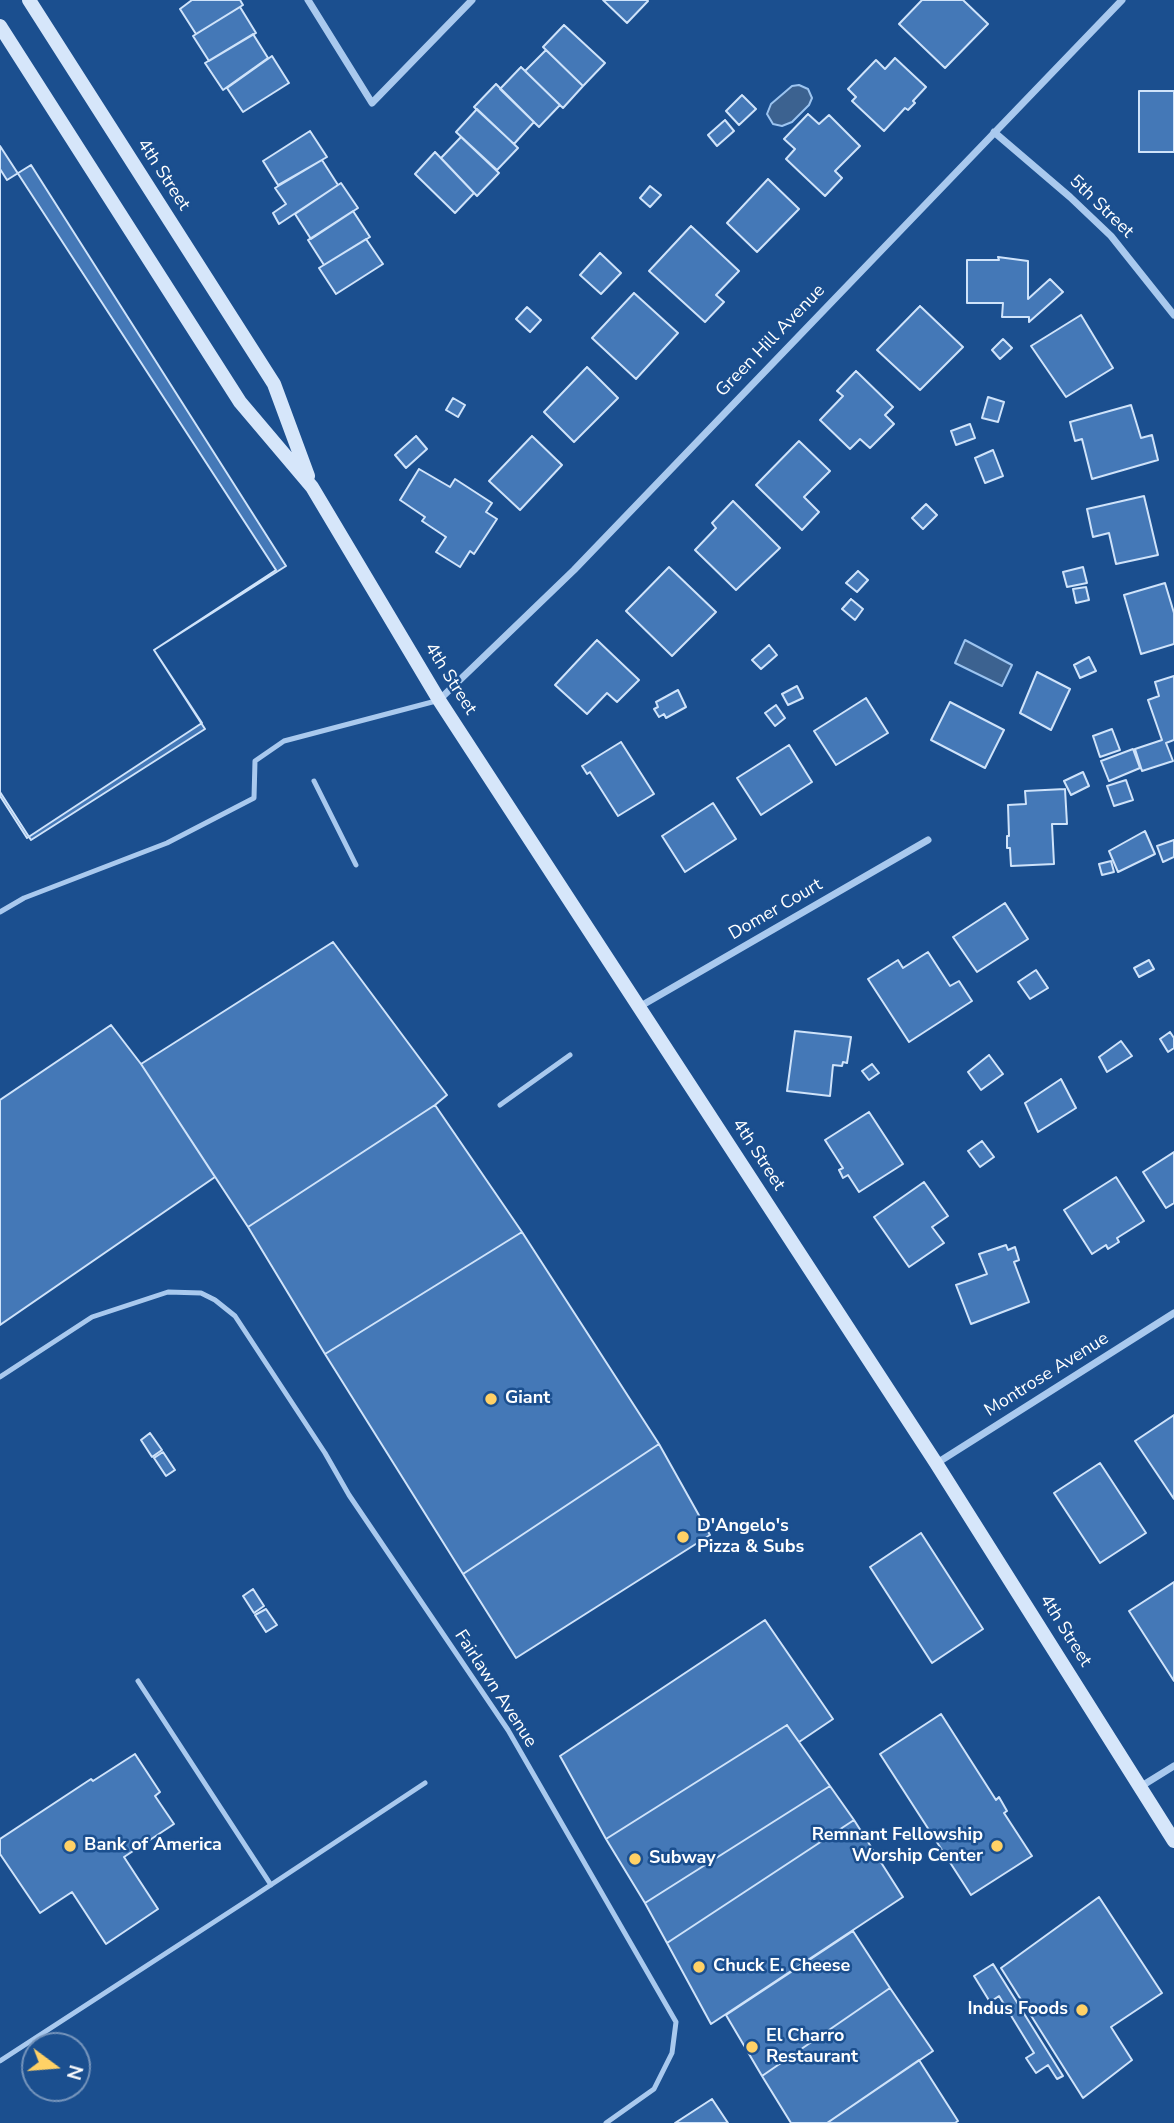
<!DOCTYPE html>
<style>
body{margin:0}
#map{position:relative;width:1174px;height:2123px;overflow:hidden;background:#1b4f8f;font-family:"Nunito Sans",sans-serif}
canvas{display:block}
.north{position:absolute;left:21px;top:2032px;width:70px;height:70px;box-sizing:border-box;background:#1b4f8f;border:2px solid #7695bc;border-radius:50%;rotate:106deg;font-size:19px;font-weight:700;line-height:28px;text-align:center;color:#fff}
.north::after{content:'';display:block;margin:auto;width:24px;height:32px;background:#ffd166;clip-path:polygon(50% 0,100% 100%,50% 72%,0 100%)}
</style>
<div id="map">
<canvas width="1174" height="2123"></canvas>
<div class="north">N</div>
</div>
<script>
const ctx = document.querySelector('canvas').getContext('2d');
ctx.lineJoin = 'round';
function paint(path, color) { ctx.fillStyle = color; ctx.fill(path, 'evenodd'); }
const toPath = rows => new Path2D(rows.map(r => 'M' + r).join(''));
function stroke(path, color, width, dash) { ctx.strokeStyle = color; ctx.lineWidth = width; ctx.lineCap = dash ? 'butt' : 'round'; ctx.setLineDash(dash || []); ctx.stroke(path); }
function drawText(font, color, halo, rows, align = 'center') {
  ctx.font = font + ' "Nunito Sans",sans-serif'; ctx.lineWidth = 5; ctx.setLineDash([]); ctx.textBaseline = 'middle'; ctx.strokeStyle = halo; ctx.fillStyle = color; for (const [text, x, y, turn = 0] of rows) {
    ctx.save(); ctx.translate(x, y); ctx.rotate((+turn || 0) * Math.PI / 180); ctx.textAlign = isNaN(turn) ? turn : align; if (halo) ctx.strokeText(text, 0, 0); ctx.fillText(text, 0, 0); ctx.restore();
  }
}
const water = toPath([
 [799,85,808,89,812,98,809,105,792,122,782,126,773,124,767,114,771,104,792,86,799,85],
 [965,640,1012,665,1002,686,955,663,965,640]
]);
const building = toPath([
 [192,0,240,0,243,5,196,34,180,9,192,0],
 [603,0,647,0,648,1,627,23,603,0],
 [922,0,963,0,988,24,945,68,899,24,922,0],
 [240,7,256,33,209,61,193,36,240,7],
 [564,25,605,63,583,86,543,47,564,25],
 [253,34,268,58,223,90,205,63,253,34],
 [546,50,583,86,563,108,525,71,546,50],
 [272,56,289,83,243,112,227,88,272,56],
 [895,58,926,87,913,101,915,103,908,110,905,108,884,131,852,101,856,97,848,89,876,60,885,69,895,58],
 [521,67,560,105,539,127,500,89,521,67],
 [496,84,534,122,514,144,474,107,496,84],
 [1139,91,1174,91,1174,152,1139,152,1139,91],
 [742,95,756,109,739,125,726,111,742,95],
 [477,109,518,148,497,170,456,132,477,109],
 [808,114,819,124,829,115,860,146,835,171,842,178,825,196,786,159,795,149,784,139,808,114],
 [725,120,734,131,717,146,708,135,725,120],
 [310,131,327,157,278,185,263,161,310,131],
 [461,137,499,173,477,196,441,158,461,137],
 [0,146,276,570,154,650,202,723,27,838,0,796,0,146],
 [435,152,474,193,455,213,415,174,435,152],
 [322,160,338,185,279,224,273,213,286,204,275,188,322,160],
 [31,165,286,566,154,650,205,729,31,840,0,792,0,169,7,180,31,165],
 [768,179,799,209,757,252,727,223,768,179],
 [341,183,358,208,311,239,295,214,341,183],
 [650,186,661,195,650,207,640,198,650,186],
 [353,211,370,237,324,265,308,240,353,211],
 [691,226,739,271,716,295,724,302,705,322,649,271,691,226],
 [366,239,383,264,336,294,319,268,366,239],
 [600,253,621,273,601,294,580,275,600,253],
 [998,257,1028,261,1028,299,1050,279,1063,292,1029,322,1029,317,1002,317,1003,303,967,303,967,260,999,260,998,257],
 [634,293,678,333,636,379,592,338,634,293],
 [920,306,963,347,920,390,877,350,920,306],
 [527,307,541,320,530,332,516,319,527,307],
 [1081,315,1113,368,1066,397,1031,346,1081,315],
 [1003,339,1012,348,1000,359,992,350,1003,339],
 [587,367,618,398,574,442,544,412,587,367],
 [856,371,893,407,885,415,894,424,870,448,860,439,850,449,820,420,843,396,837,391,856,371],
 [988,397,1004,402,998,422,982,418,988,397],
 [453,398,465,405,458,417,446,410,453,398],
 [1131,405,1141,438,1152,435,1158,460,1092,479,1082,439,1075,441,1070,422,1131,405],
 [970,424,975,438,956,445,951,431,970,424],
 [416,436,427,449,406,468,395,455,416,436],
 [532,436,562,465,520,510,489,481,532,436],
 [799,441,830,471,804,497,819,512,802,530,756,485,799,441],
 [993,450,1003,476,985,483,975,458,993,450],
 [419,469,450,487,455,479,492,503,486,512,497,519,474,554,470,551,460,567,436,552,446,537,422,521,425,517,400,500,419,469],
 [1144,496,1158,555,1116,564,1109,533,1093,537,1087,509,1144,496],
 [733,501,780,548,736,590,695,550,716,528,712,523,733,501],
 [926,504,937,515,923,529,912,518,926,504],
 [669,567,716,612,672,656,626,611,669,567],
 [1083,567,1087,583,1067,587,1063,572,1083,567],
 [858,571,868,580,857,592,846,583,858,571],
 [1165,583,1174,613,1174,644,1141,654,1124,595,1165,583],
 [1086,587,1089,600,1076,603,1073,589,1086,587],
 [851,599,863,609,855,620,842,609,851,599],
 [597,640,639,680,617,702,607,693,587,714,555,685,597,640],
 [769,645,777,655,761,669,752,660,769,645],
 [1089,657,1096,671,1080,678,1074,665,1089,657],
 [1037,672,1070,689,1051,730,1020,713,1037,672],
 [1174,676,1174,740,1166,743,1173,761,1142,771,1135,749,1162,740,1148,700,1159,696,1155,682,1174,676],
 [797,686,803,698,788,705,782,694,797,686],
 [678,690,686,707,666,718,664,714,659,717,654,709,658,707,656,702,678,690],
 [866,698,888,733,836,765,814,731,866,698],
 [950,702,1004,730,985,768,931,740,950,702],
 [776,705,785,718,775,726,765,713,776,705],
 [1112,729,1120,750,1100,757,1093,736,1112,729],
 [621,742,654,794,618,816,590,772,587,774,582,766,621,742],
 [789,745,812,782,761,815,737,778,789,745],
 [1133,749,1140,768,1109,781,1101,761,1133,749],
 [1083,772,1089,786,1071,795,1064,781,1083,772],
 [1126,780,1133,800,1114,806,1107,786,1126,780],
 [1065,789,1067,824,1052,824,1054,864,1011,866,1010,848,1007,848,1007,836,1009,836,1008,805,1026,804,1025,791,1065,789],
 [713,803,736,839,685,872,662,836,713,803],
 [1145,831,1155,854,1118,872,1109,851,1145,831],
 [1174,840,1174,857,1163,862,1157,846,1174,840],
 [1111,861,1114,872,1102,875,1099,864,1111,861],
 [1005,903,1028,939,977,972,953,937,1005,903],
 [333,942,447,1095,435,1105,248,1227,141,1064,333,942],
 [928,952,950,986,959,981,972,1001,909,1042,868,979,898,960,903,968,928,952],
 [1149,960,1154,969,1139,977,1134,968,1149,960],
 [1036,970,1048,988,1030,999,1018,982,1036,970],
 [111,1025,141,1064,215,1177,0,1325,0,1100,111,1025],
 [795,1031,851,1037,847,1063,843,1062,842,1066,833,1065,830,1096,787,1091,795,1031],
 [1170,1032,1174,1038,1174,1048,1168,1052,1160,1039,1170,1032],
 [1121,1041,1132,1056,1107,1072,1099,1057,1121,1041],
 [989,1055,1003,1074,981,1090,968,1072,989,1055],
 [872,1064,879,1073,869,1080,862,1071,872,1064],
 [1061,1079,1076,1108,1038,1132,1025,1103,1061,1079],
 [435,1105,522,1232,325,1354,248,1227,435,1105],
 [869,1112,903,1164,859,1192,848,1175,843,1178,839,1170,843,1168,825,1140,869,1112],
 [982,1141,994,1157,980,1167,968,1151,982,1141],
 [1174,1152,1174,1203,1166,1208,1143,1172,1174,1152],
 [1116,1177,1144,1221,1117,1238,1119,1242,1108,1249,1106,1245,1092,1254,1064,1210,1116,1177],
 [924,1182,948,1216,932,1227,944,1243,909,1267,874,1217,924,1182],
 [522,1232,659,1444,463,1574,325,1354,522,1232],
 [1006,1245,1008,1250,1015,1247,1019,1260,1014,1262,1029,1302,971,1324,956,1285,987,1274,979,1254,1006,1245],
 [1174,1415,1174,1499,1135,1441,1174,1415],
 [150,1433,162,1450,152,1457,141,1440,150,1433],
 [659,1444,710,1535,516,1658,463,1574,659,1444],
 [163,1452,175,1470,166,1476,154,1458,163,1452],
 [1100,1463,1146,1533,1100,1563,1054,1493,1100,1463],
 [921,1533,983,1629,932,1663,870,1567,921,1533],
 [1174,1582,1174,1681,1129,1611,1174,1582],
 [253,1589,264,1606,254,1613,243,1596,253,1589],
 [266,1609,277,1625,266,1632,255,1615,266,1609],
 [765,1620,833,1719,799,1742,787,1725,606,1839,560,1756,765,1620],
 [941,1714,996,1800,999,1797,1007,1811,1004,1813,1032,1856,971,1895,880,1754,941,1714],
 [787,1725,830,1786,645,1903,606,1839,787,1725],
 [135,1754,160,1792,155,1796,174,1824,124,1857,158,1909,106,1944,72,1892,40,1913,0,1854,0,1839,91,1779,93,1781,135,1754],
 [830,1786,854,1820,667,1943,645,1903,830,1786],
 [854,1820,903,1897,711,2024,667,1943,854,1820],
 [1099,1897,1162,1993,1111,2027,1132,2060,1083,2098,1001,1968,1099,1897],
 [853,1931,890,1988,762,2076,726,2015,853,1931],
 [993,1964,1063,2076,1057,2079,1048,2065,1036,2073,1026,2058,1034,2053,999,1996,990,2002,974,1976,993,1964],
 [890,1988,933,2051,827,2123,791,2123,762,2076,890,1988],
 [919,2060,958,2121,955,2123,827,2123,919,2060],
 [712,2099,728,2123,675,2123,712,2099]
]);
const lane = toPath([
 [314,781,356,865],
 [0,912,24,898,167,843,254,798,255,761,284,741,436,701],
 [500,1105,570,1055],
 [0,1377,92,1317,168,1292,201,1293,215,1300,235,1316,325,1453,349,1495,508,1730,676,2022,672,2053,654,2089,606,2123],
 [138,1681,271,1885],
 [0,2061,251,1898,425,1783]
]);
const street = toPath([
 [308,0,372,103,472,0],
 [994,132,1070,197,1111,236,1174,315],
 [439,700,574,570,1122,0],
 [639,1007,928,840],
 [937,1463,1174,1313],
 [1140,1787,1174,1766]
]);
const secondary = toPath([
 [29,0,274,384,308,476],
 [0,26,240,402,312,487,439,700,936,1463,1174,1841]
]);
const markers = [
 [491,1399,7,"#ffd166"],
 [683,1537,7,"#ffd166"],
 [70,1846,7,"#ffd166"],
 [997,1846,7,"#ffd166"],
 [635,1859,7,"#ffd166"],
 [699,1967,7,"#ffd166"],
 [1082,2010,7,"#ffd166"],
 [752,2047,7,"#ffd166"]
];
const streetNames = [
 ["4th Street",163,175,57],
 ["5th Street",1101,207,44],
 ["Green Hill Avenue",771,341,-46],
 ["4th Street",450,679,58],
 ["Domer Court",776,910,-30],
 ["4th Street",758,1155,57],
 ["Montrose Avenue",1047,1375,-32],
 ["4th Street",1065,1631,58],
 ["Fairlawn Avenue",495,1689,57]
];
const poiNames = [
 ["Giant",505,1399],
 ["D'Angelo's",697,1527],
 ["Pizza & Subs",697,1548],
 ["Remnant Fellowship",983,1836,"right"],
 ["Worship Center",983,1857,"right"],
 ["Bank of America",84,1846],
 ["Subway",649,1859],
 ["Chuck E. Cheese",713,1967],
 ["Indus Foods",1068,2010,"right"],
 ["El Charro",766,2037],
 ["Restaurant",766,2058]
];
paint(water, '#3c6290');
stroke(water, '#9cc4f0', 2);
paint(building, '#4478b7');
stroke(building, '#cfe3fa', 2);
stroke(lane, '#a9c9ee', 5);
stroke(street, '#a9c9ee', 7);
stroke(secondary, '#d6e6fa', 14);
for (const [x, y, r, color] of markers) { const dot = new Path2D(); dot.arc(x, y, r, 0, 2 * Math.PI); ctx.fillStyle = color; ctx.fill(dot); stroke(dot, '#1b4f8f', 2.5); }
drawText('18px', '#fff', '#1b4f8f', streetNames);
drawText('bold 18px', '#fff', '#1b4f8f', poiNames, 'left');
</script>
